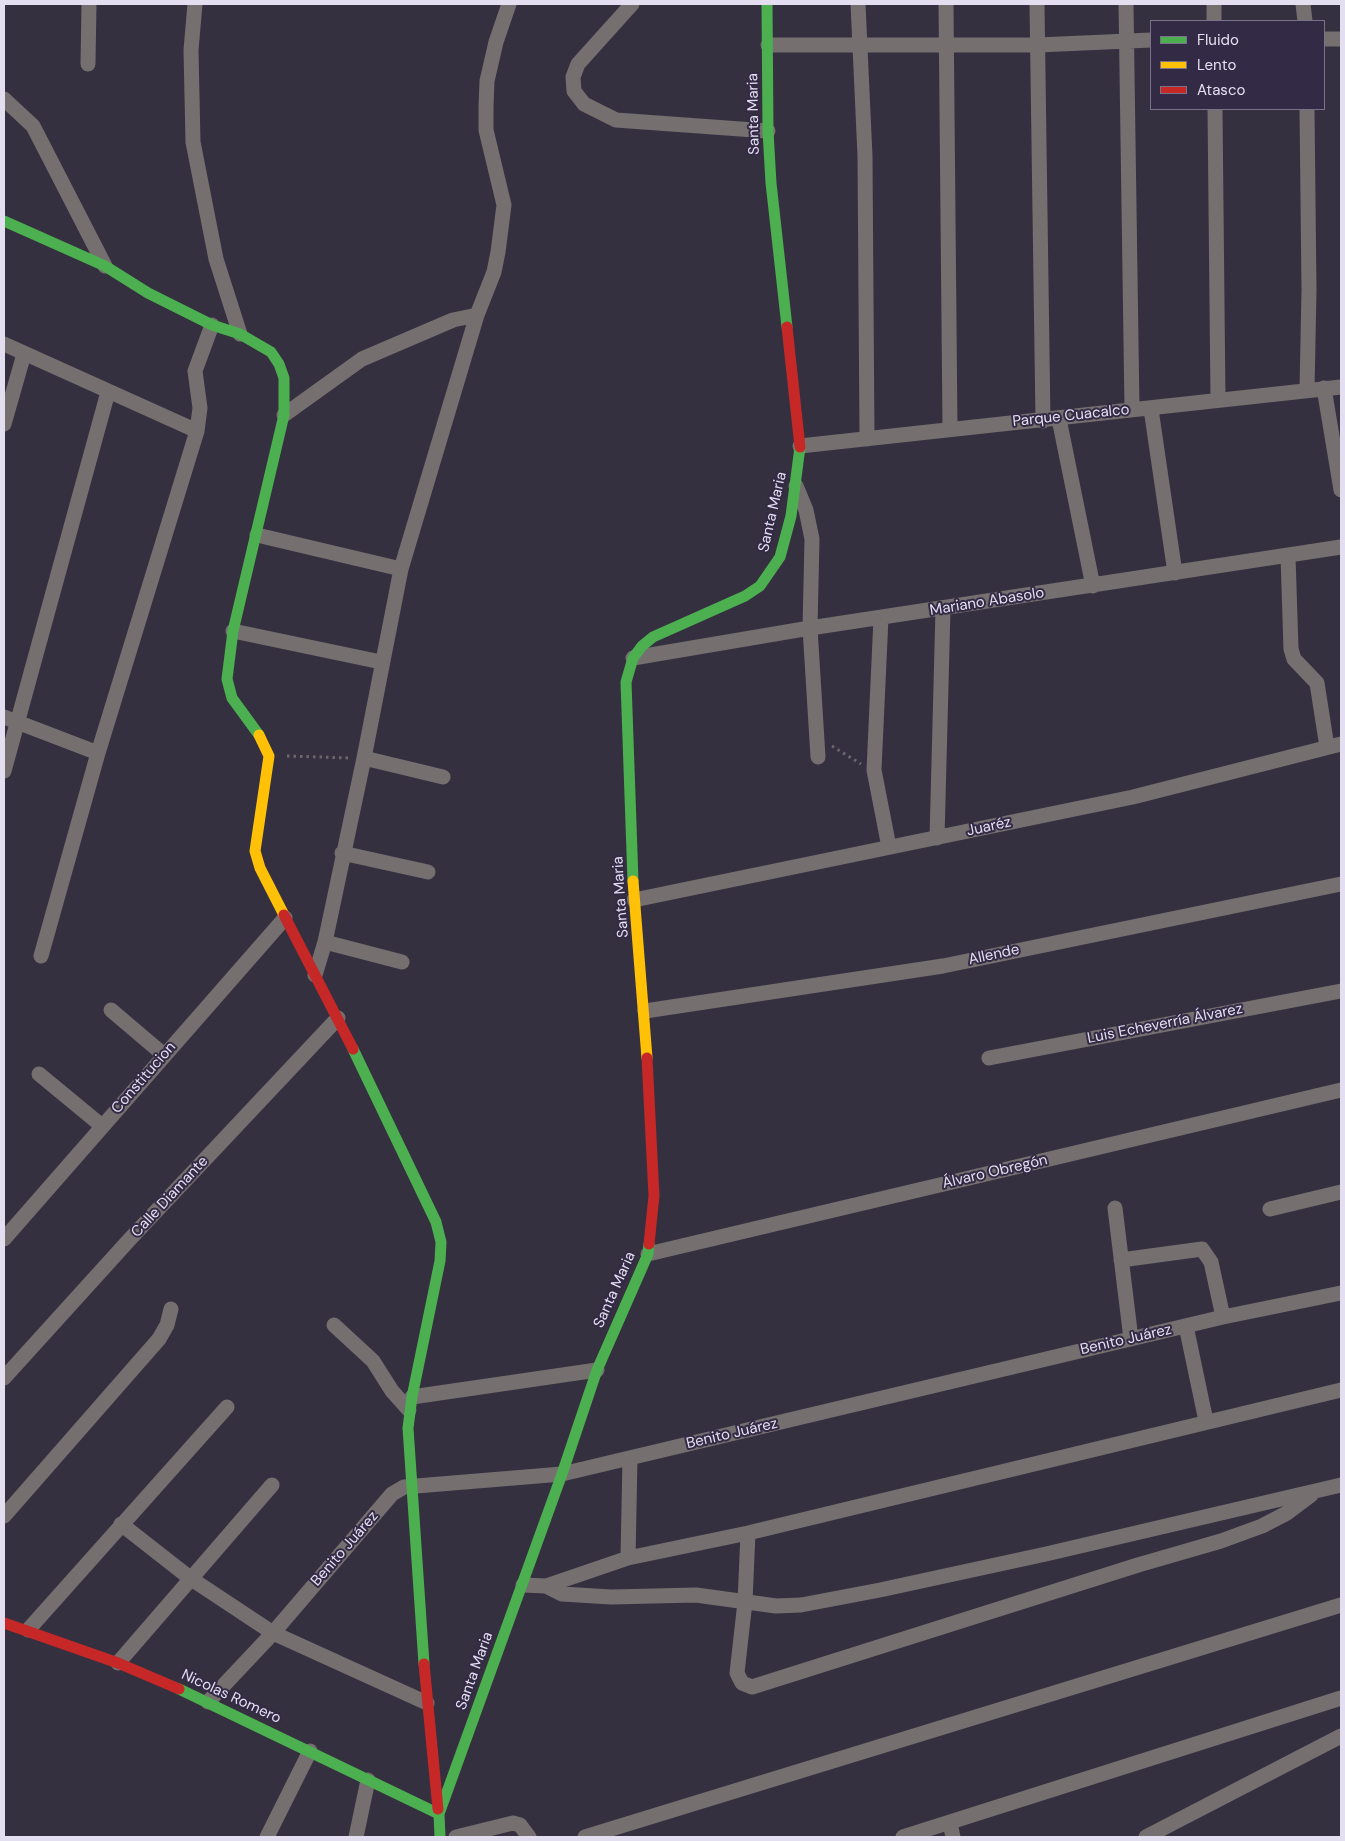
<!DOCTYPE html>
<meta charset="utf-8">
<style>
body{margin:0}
#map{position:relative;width:1345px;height:1841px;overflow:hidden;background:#35303f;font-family:"DM Sans",sans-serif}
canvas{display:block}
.frame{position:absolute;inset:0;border:5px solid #e4dff0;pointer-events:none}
.legend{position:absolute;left:1150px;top:20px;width:175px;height:90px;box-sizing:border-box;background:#332a45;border:1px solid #7a7289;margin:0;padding:6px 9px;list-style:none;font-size:15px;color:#e4dff0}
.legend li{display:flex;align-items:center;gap:10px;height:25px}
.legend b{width:25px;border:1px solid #7a7289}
</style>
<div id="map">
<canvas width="1345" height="1841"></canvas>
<div class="frame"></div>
<ul class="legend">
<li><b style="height:6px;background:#4caf50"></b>Fluido</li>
<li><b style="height:6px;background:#ffc107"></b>Lento</li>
<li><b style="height:6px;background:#c62828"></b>Atasco</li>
</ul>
</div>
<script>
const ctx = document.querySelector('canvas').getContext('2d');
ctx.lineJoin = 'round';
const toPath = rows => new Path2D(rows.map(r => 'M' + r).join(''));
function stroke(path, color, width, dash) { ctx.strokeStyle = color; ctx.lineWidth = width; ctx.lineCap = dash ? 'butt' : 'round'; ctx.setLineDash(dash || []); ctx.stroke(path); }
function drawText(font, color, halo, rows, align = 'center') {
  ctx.font = font + ' "DM Sans",sans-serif'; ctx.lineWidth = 4; ctx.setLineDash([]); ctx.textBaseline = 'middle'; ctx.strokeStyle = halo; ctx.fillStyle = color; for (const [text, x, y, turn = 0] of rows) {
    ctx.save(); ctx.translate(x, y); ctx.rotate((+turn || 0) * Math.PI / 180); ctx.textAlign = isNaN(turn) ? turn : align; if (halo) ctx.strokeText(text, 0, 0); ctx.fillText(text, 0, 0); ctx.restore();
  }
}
const path = toPath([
 [832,746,861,764],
 [287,756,350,758]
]);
const street = toPath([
 [195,4,191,50,193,142,216,259,240,334],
 [632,4,578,64,573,77,574,91,584,104,616,120,768,131],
 [858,4,865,156,867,439],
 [946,4,950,429],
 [1037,4,1043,421],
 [1126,4,1132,409],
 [1214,4,1214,21],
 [1303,4,1305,21],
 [1324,39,1341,39],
 [768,45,1038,45,1151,40],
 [88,64,89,4],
 [4,99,33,126,105,266],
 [1215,109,1218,400],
 [4,344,197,431],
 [1324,388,1341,490],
 [1307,390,1309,290,1307,109],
 [1151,409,1175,573],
 [284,415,362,359,453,320,477,315],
 [1059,419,1093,586],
 [4,424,24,354],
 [800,446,1341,387],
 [796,486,806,510,812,539,810,628,818,757],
 [257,535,401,569],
 [1288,556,1291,649,1294,659,1317,683,1327,747],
 [881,618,874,770,889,847],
 [233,631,381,662],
 [633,658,810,628,1341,547],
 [4,717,98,753],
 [364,758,443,777],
 [4,771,108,392],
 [937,838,943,609],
 [342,853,428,872],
 [634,900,1133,797,1341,744],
 [325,942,402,962],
 [41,956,98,753,197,431,200,408,195,371,212,325],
 [315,975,325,942,364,758,401,569,477,315,494,272,498,252,504,205,486,130,486,107,487,81,496,42,509,4],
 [111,1010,164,1055],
 [645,1011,943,966,1341,884],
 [989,1058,1341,991],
 [39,1074,102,1126],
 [1115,1208,1131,1339],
 [1270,1209,1341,1192],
 [4,1239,285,918],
 [648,1254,1341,1090],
 [1121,1260,1202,1249,1211,1262,1223,1317],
 [334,1325,373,1361,392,1391,409,1410],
 [1186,1326,1206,1421],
 [4,1378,130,1239,338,1018],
 [412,1397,597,1370],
 [4,1516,159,1339,167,1325,171,1309],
 [121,1524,190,1578,273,1633,427,1703],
 [748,1533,745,1602,737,1673,742,1683,752,1687,1138,1565,1221,1541,1262,1526,1287,1513,1311,1495],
 [628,1558,630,1458],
 [523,1585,546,1586,628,1558,748,1533,1341,1390],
 [546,1586,562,1594,611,1597,696,1595,776,1606,801,1605,880,1590,1046,1554,1341,1485],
 [28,1630,227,1407],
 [118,1663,272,1485],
 [208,1702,273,1633,392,1494,404,1487,562,1474,1223,1317,1341,1293],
 [950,1823,953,1837],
 [267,1837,310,1751],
 [356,1837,368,1780],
 [456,1837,513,1823,520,1825,529,1837],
 [585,1837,1341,1605],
 [903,1837,1341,1698],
 [1146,1837,1341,1736]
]);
const fast = toPath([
 [767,4,768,131,771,183,787,327],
 [4,221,105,266,148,293,212,325,240,334,271,352,279,364,284,378,284,415,233,631,227,679,232,698,259,735],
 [633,881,626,682,633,658,642,646,653,637,745,596,760,586,780,557,791,516,800,447],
 [353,1049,436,1222,441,1242,440,1261,412,1397,408,1428,424,1664],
 [179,1689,439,1814],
 [440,1837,439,1814,562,1474,597,1370,648,1254,649,1244]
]);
const slow = toPath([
 [259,735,269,756,255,851,260,868,284,915],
 [633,881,647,1058]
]);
const jam = toPath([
 [787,327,800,447],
 [284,915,353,1049],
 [647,1058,654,1196,649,1244],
 [4,1623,118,1663,179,1689],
 [424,1664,438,1809]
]);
const streetNames = [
 ["Santa Maria",754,114,-91],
 ["Parque Cuacalco",1071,416,-6],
 ["Santa Maria",773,512,-77],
 ["Mariano Abasolo",987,602,-9],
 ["Juaréz",989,827,-12],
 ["Santa Maria",621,897,-94],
 ["Allende",994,955,-12],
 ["Luis Echeverría Álvarez",1165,1024,-11],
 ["Constitucion",144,1078,-49],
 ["Álvaro Obregón",995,1172,-13],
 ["Calle Diamante",170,1197,-47],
 ["Santa Maria",615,1290,-66],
 ["Benito Juárez",1126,1340,-13],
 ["Benito Juárez",732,1434,-13],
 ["Benito Juárez",345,1549,-49],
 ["Santa Maria",475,1671,-70],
 ["Nicolas Romero",231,1697,25]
];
stroke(path, '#6c676c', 3, [2.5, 4]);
stroke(street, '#756f70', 15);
stroke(fast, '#4caf50', 11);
stroke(slow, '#ffc107', 11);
stroke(jam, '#c62828', 11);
drawText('15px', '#e4dff0', '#332a45', streetNames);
</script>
